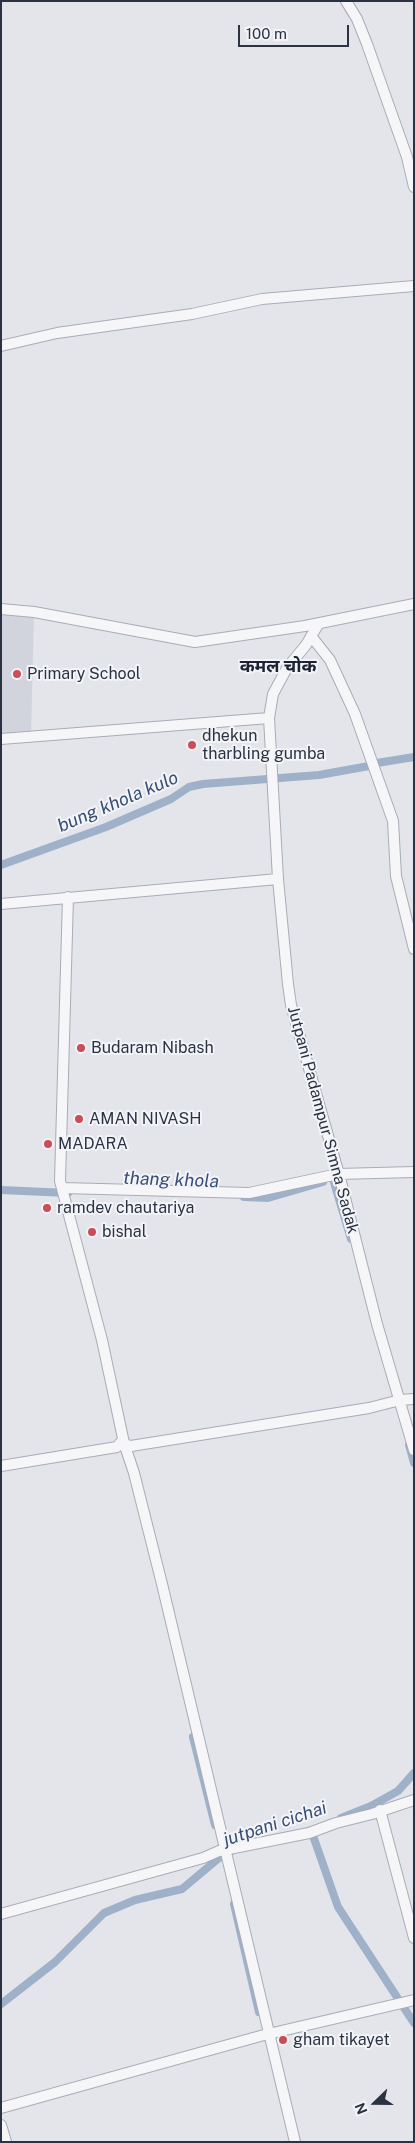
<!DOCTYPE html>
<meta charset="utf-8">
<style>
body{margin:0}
#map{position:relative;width:415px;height:2143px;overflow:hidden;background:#e3e5eb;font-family:"Public Sans",sans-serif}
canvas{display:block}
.frame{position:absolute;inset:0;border:2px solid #2b3242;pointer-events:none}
.north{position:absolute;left:350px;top:2078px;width:50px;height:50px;-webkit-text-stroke:4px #f3f4f8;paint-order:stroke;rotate:248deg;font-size:14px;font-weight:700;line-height:20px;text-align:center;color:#2b3242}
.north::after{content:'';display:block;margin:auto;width:18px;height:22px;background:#2b3242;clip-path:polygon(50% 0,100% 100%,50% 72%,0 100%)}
.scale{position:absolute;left:238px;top:25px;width:111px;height:22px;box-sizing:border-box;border:2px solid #2b3242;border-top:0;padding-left:6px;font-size:15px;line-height:18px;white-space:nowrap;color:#2b3242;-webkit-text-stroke:4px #f3f4f8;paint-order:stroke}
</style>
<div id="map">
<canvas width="415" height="2143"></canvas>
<div class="frame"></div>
<div class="north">N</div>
<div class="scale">100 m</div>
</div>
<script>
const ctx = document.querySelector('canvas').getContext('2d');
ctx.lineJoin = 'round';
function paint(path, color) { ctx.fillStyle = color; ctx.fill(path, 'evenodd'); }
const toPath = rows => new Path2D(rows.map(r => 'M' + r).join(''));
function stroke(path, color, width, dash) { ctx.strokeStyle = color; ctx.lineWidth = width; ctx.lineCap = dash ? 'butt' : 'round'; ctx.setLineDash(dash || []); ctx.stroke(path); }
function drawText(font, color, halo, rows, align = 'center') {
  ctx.font = font + ' "Public Sans","Noto Sans Devanagari",sans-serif'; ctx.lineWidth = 4; ctx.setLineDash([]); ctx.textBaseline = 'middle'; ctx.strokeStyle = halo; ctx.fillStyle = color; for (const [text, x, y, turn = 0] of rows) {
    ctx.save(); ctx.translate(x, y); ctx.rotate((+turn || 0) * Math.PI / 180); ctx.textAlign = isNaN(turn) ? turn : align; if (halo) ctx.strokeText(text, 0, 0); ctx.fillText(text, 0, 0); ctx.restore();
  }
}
const built = toPath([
 [1,609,34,612,31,736,1,739]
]);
const canal = toPath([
 [377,763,414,757],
 [1,865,106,827,171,799,189,787,203,784,319,775,369,766],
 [333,1179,351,1239],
 [1,1190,68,1193],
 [244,1197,268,1198,323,1182],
 [409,1445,414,1463],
 [193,1737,215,1825],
 [341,1818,371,1806,398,1791,414,1773],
 [311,1830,338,1907,414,2023],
 [234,1904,259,2012],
 [1,2004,55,1962,104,1913,135,1900,182,1889,225,1853,230,1852]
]);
const minor = toPath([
 [346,1,357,19,367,44,407,157,414,187],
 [1,346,57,333,192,314,262,299,414,286],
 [1,609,34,612,195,642,305,626,414,604],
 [319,623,306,645,287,668,273,694,269,718,278,879,288,984,291,1005,340,1178,377,1324,414,1450],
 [311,636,330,660,355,714,393,821,396,876,414,949],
 [1,739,269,718],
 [68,897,60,1181,102,1340,124,1443,134,1473,162,1584,295,2142],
 [1,904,278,879],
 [63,1188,249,1193,338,1174,414,1172],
 [1,1466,117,1447,120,1443,131,1446,369,1408,400,1400,414,1399],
 [380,1810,414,1938],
 [1,1914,203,1858,219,1851,309,1833,336,1823,372,1814,414,1800],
 [1,2108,264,2035,414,2000],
 [1,2125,6,2142]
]);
const markers = [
 [17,674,5,"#ca4d57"],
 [192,745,5,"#ca4d57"],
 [81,1048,5,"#ca4d57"],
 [79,1119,5,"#ca4d57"],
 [48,1144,5,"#ca4d57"],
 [47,1208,5,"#ca4d57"],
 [92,1232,5,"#ca4d57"],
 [283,2040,5,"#ca4d57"]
];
const poiNames = [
 ["Primary School",27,674],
 ["dhekun",202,736],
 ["tharbling gumba",202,754],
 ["Budaram Nibash",91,1048],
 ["AMAN NIVASH",89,1119],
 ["MADARA",58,1144],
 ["ramdev chautariya",57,1208],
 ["bishal",102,1232],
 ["gham tikayet",293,2040]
];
const streetNames = [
 ["Jutpani Padampur Simna Sadak",323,1120,75]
];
const neighbourhoodNames = [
 ["कमल चोक",278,666]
];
const waterNames = [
 ["bung khola kulo",118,802,-23],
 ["thang khola",171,1180,2],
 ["jutpani cichai",275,1824,-18]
];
paint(built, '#d1d4dc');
stroke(canal, '#9fb0c9', 8);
stroke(minor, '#a8acb5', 12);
stroke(minor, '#f6f6f9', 10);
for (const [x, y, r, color] of markers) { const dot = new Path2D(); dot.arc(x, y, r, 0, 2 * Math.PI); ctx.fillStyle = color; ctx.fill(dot); stroke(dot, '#f3f4f8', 2); }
drawText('16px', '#2b3242', '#f3f4f8', poiNames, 'left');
drawText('16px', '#2b3242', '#f3f4f8', streetNames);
drawText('bold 18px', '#1d2333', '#f3f4f8', neighbourhoodNames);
drawText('italic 18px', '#374e75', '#f3f4f8', waterNames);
</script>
